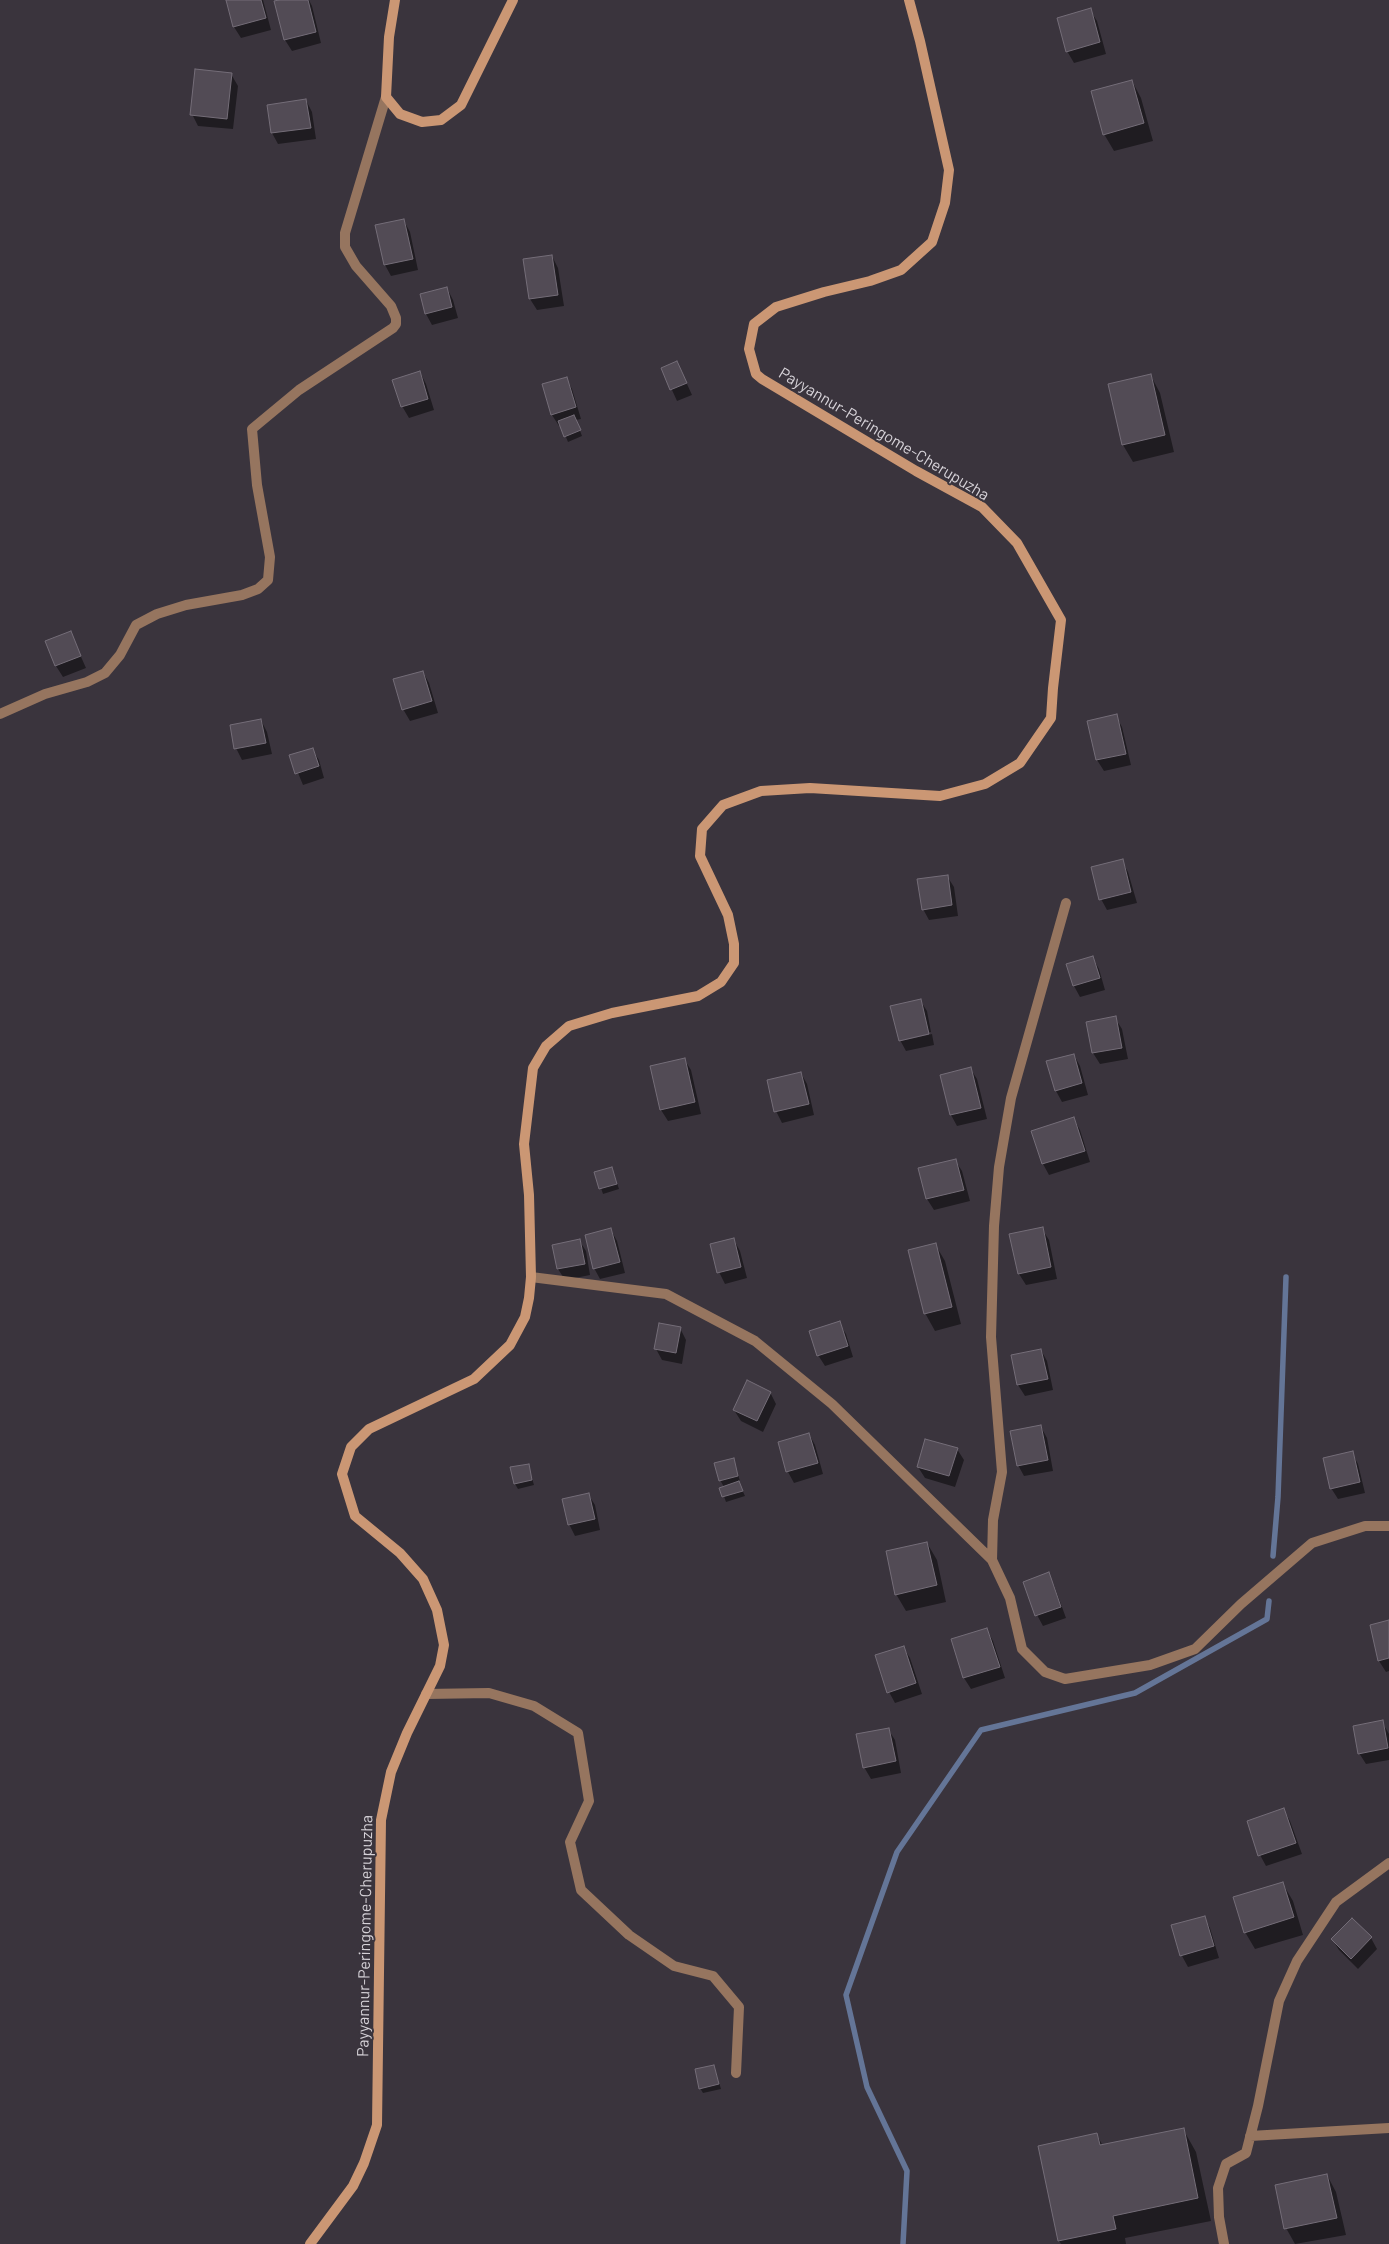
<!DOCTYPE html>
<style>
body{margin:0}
canvas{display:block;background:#3a343d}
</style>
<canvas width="1389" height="2244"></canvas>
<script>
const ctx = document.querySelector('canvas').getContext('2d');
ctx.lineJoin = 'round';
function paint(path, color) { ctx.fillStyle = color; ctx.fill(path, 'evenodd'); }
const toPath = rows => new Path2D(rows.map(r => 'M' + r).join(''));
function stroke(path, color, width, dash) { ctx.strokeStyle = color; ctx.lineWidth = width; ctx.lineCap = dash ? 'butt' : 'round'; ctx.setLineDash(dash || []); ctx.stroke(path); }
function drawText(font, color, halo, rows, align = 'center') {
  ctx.font = font + ' Barlow,sans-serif'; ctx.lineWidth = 4; ctx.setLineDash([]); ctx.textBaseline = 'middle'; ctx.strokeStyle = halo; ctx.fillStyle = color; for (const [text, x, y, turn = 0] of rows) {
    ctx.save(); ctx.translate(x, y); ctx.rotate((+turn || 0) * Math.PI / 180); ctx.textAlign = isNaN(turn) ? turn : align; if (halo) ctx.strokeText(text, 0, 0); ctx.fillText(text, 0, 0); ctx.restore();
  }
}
const shadow = toPath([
 [227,0,263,0,271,30,241,38,234,27],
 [285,0,309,0,312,6,321,43,292,51,285,40,276,2],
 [1090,10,1097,21,1106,54,1074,63,1067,51],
 [231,74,238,86,233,129,198,126,192,114],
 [1132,81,1141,98,1153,141,1114,151,1104,134],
 [306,100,312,112,316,139,278,144,272,133],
 [404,221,410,232,418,270,391,276,385,265],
 [552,256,558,268,564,306,537,310,530,299,524,261],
 [447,288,453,300,458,318,432,325,426,314,421,295],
 [677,362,692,395,677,401,662,368],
 [420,372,426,384,434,410,409,418,402,406],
 [1151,376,1160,393,1174,452,1133,462,1123,445,1110,385],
 [566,378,572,389,581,419,576,420,582,436,568,442,561,425,559,426,552,415,543,385],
 [70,632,86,668,63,677,56,666],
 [423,672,429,683,438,713,410,721,403,709],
 [1116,716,1122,727,1131,765,1104,771,1097,760,1089,722],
 [261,720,267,732,272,754,242,760,236,748],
 [312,749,319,760,324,778,303,785,291,756],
 [1122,861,1128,872,1137,903,1107,910,1101,899],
 [947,876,954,887,958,916,929,920,923,909],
 [1093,958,1099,969,1105,990,1080,997,1074,986,1068,965],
 [920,1000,927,1011,931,1032,901,1039,901,1041,932,1034,934,1045,906,1051,900,1040],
 [1115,1018,1122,1029,1128,1059,1100,1064,1093,1053,1087,1023],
 [1074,1055,1080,1066,1088,1095,1062,1102,1056,1091],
 [684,1059,691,1070,701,1114,668,1121,661,1110],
 [970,1068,977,1079,987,1119,957,1126,951,1115,941,1076],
 [801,1073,807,1084,814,1115,782,1123,776,1111],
 [1074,1119,1080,1130,1090,1162,1049,1175,1043,1164,1033,1131],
 [955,1160,962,1171,970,1201,934,1210,927,1199,920,1169],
 [612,1168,619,1189,603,1194,596,1173],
 [1042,1229,1049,1240,1057,1279,1026,1285,1019,1274,1011,1235],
 [611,1230,617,1241,625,1273,600,1279,594,1268],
 [579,1240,586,1251,590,1275,565,1280,558,1269,554,1246],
 [734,1240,740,1251,747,1278,725,1284,719,1272],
 [935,1244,945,1261,961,1324,935,1331,925,1313],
 [839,1323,846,1334,853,1357,825,1366,818,1355],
 [680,1328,686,1340,682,1364,662,1360,656,1349],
 [1041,1350,1047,1361,1053,1390,1025,1396,1018,1385,1012,1356],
 [770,1392,776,1404,763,1432,741,1421,734,1410],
 [1041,1427,1047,1438,1053,1471,1024,1476,1018,1465],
 [809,1434,815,1445,823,1474,794,1483,788,1472],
 [957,1449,964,1460,955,1487,925,1478,918,1467],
 [1352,1453,1358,1464,1365,1493,1338,1499,1331,1488],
 [733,1459,740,1481,738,1481,745,1496,726,1502,721,1488,724,1487,720,1480],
 [528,1465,534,1485,518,1489,515,1484],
 [588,1494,595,1505,600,1530,575,1536,569,1524],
 [927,1543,937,1560,946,1602,906,1611,896,1594],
 [1048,1574,1054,1585,1066,1618,1043,1626,1037,1615],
 [1389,1622,1389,1671,1386,1672,1379,1661,1371,1626],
 [987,1630,993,1641,1005,1678,971,1689,964,1678,953,1640],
 [903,1647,910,1658,922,1694,895,1703,889,1692],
 [1382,1722,1389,1734,1389,1760,1366,1764,1359,1753],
 [888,1729,895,1740,901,1773,871,1779,864,1767],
 [1284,1810,1290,1821,1302,1854,1266,1866,1260,1855],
 [1283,1884,1293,1901,1303,1935,1255,1949,1245,1932],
 [1204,1917,1210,1928,1219,1958,1188,1967,1182,1956,1173,1926],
 [1371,1938,1377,1949,1358,1969,1339,1950,1332,1939],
 [714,2066,721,2089,703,2093,700,2088],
 [1183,2129,1196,2152,1211,2221,1125,2238,1126,2244,1061,2244,1059,2241,1097,2135,1103,2146],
 [1327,2175,1336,2192,1346,2235,1295,2244,1286,2228]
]);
const stream = toPath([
 [1273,1556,1278,1497,1286,1277],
 [903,2244,907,2171,867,2087,846,1995,897,1852,981,1730,1135,1693,1267,1619,1269,1601]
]);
const building = toPath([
 [226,0,261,0,266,18,233,27,226,0],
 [279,0,308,0,316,32,284,40,274,1,279,0],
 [1091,8,1100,42,1066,52,1057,18,1091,8],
 [195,69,232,73,227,119,190,115,195,69],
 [1132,80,1144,123,1103,135,1091,91,1132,80],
 [306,99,311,128,271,133,267,105,306,99],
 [404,219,413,259,384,265,375,225,404,219],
 [552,255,558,295,529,299,523,259,552,255],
 [447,287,452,307,425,314,420,294,447,287],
 [677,361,687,383,670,390,661,368,677,361],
 [420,371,428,399,401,407,392,380,420,371],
 [1151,374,1165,435,1122,445,1108,384,1151,374],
 [567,377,576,407,551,415,542,384,567,377],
 [574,415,581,430,564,437,558,421,574,415],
 [71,631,81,656,55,666,45,641,71,631],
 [423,671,432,701,402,710,393,679,423,671],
 [1117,714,1126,754,1096,760,1087,721,1117,714],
 [261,719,266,743,234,749,230,725,261,719],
 [313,748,319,766,295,774,289,755,313,748],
 [1123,859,1131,892,1099,900,1091,867,1123,859],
 [948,875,952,905,922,910,917,879,948,875],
 [1093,956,1100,978,1073,986,1066,964,1093,956],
 [921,999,929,1034,899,1041,890,1006,921,999],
 [1116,1016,1122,1048,1092,1053,1086,1022,1116,1016],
 [1074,1054,1082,1083,1055,1091,1046,1061,1074,1054],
 [685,1058,695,1102,660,1110,650,1066,685,1058],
 [971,1067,981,1108,950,1115,940,1075,971,1067],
 [801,1072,809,1104,774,1112,767,1080,801,1072],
 [1074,1117,1085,1151,1042,1164,1031,1131,1074,1117],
 [956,1159,964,1190,926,1199,918,1168,956,1159],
 [612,1167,617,1184,599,1189,594,1172,612,1167],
 [1043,1227,1051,1267,1018,1274,1009,1234,1043,1227],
 [611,1228,620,1262,593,1269,585,1235,611,1228],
 [734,1238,741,1267,717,1273,710,1244,734,1238],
 [580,1239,585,1264,557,1269,552,1245,580,1239],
 [936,1243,952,1307,924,1314,908,1250,936,1243],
 [840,1321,848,1346,817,1356,809,1331,840,1321],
 [659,1323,681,1327,676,1353,654,1349,659,1323],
 [1041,1349,1048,1379,1017,1385,1011,1355,1041,1349],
 [747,1380,771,1392,757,1421,733,1410,747,1380],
 [1041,1425,1048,1460,1017,1466,1010,1431,1041,1425],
 [809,1433,818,1463,786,1472,778,1442,809,1433],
 [925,1439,958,1448,949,1476,917,1467,925,1439],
 [1353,1451,1360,1482,1330,1489,1323,1458,1353,1451],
 [734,1458,738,1476,719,1481,714,1463,734,1458],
 [529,1464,532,1480,514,1484,510,1467,529,1464],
 [739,1481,743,1491,722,1497,719,1488,739,1481],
 [589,1493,595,1519,568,1525,562,1499,589,1493],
 [927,1542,937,1585,895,1595,886,1551,927,1542],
 [1049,1572,1061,1607,1035,1616,1023,1582,1049,1572],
 [1389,1620,1389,1658,1378,1661,1370,1625,1389,1620],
 [987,1628,1000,1667,963,1678,951,1639,987,1628],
 [904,1646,916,1683,887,1693,875,1655,904,1646],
 [1383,1720,1388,1748,1358,1754,1353,1726,1383,1720],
 [889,1728,896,1761,863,1768,856,1734,889,1728],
 [1284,1808,1296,1843,1258,1856,1247,1821,1284,1808],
 [1283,1882,1294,1917,1244,1933,1233,1897,1283,1882],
 [1205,1916,1214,1946,1180,1956,1171,1925,1205,1916],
 [1352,1918,1372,1937,1351,1959,1331,1939,1352,1918],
 [714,2065,719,2084,699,2089,695,2069,714,2065],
 [1184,2128,1198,2198,1113,2216,1116,2229,1058,2241,1038,2146,1097,2133,1100,2145,1184,2128],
 [1327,2174,1337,2218,1284,2229,1275,2185,1327,2174]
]);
const minor = toPath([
 [0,714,45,694,87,682,105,673,120,655,136,625,157,614,186,605,242,595,258,589,268,580,270,557,257,485,252,429,299,390,393,328,396,324,396,318,391,306,356,266,345,247,345,233,386,97],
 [531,1277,666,1294,755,1341,832,1404,992,1560,1010,1598,1022,1649,1045,1672,1065,1679,1150,1665,1195,1649,1241,1604,1312,1543,1365,1526,1389,1526],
 [992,1560,993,1520,1002,1472,991,1337,994,1226,999,1167,1011,1098,1066,903],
 [426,1694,489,1693,534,1706,578,1733,589,1801,570,1842,581,1890,629,1935,674,1966,713,1976,739,2007,736,2073],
 [1250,2136,1389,2128],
 [1224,2244,1219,2217,1218,2188,1226,2164,1246,2153,1258,2106,1279,2001,1297,1961,1336,1902,1389,1863]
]);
const secondary = toPath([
 [395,0,389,37,386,97,400,114,422,122,441,120,461,105,513,0],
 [310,2244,353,2186,364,2163,377,2125,381,1820,391,1772,407,1733,440,1666,444,1645,437,1610,423,1579,400,1553,355,1516,342,1474,351,1447,369,1429,474,1379,510,1345,525,1317,529,1298,531,1277,529,1195,524,1144,533,1068,546,1046,569,1026,612,1013,698,996,721,982,734,963,734,944,728,915,700,856,702,829,723,805,761,791,810,788,940,796,985,784,1020,763,1051,718,1053,688,1061,620,1017,543,982,507,916,471,762,379,756,374,749,349,754,324,776,307,824,292,870,281,901,270,932,242,945,203,949,170,920,41,909,0]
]);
const streetNames = [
 ["Payyannur-Peringome-Cherupuzha",884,434,31],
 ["Payyannur-Peringome-Cherupuzha",365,1936,-89]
];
paint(shadow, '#0007');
stroke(stream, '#647597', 5.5);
paint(building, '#524b55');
stroke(building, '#746d78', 1);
stroke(minor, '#96755f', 10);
stroke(secondary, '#cb9774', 10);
drawText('16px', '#d6d2d8', '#3a343d', streetNames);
</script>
